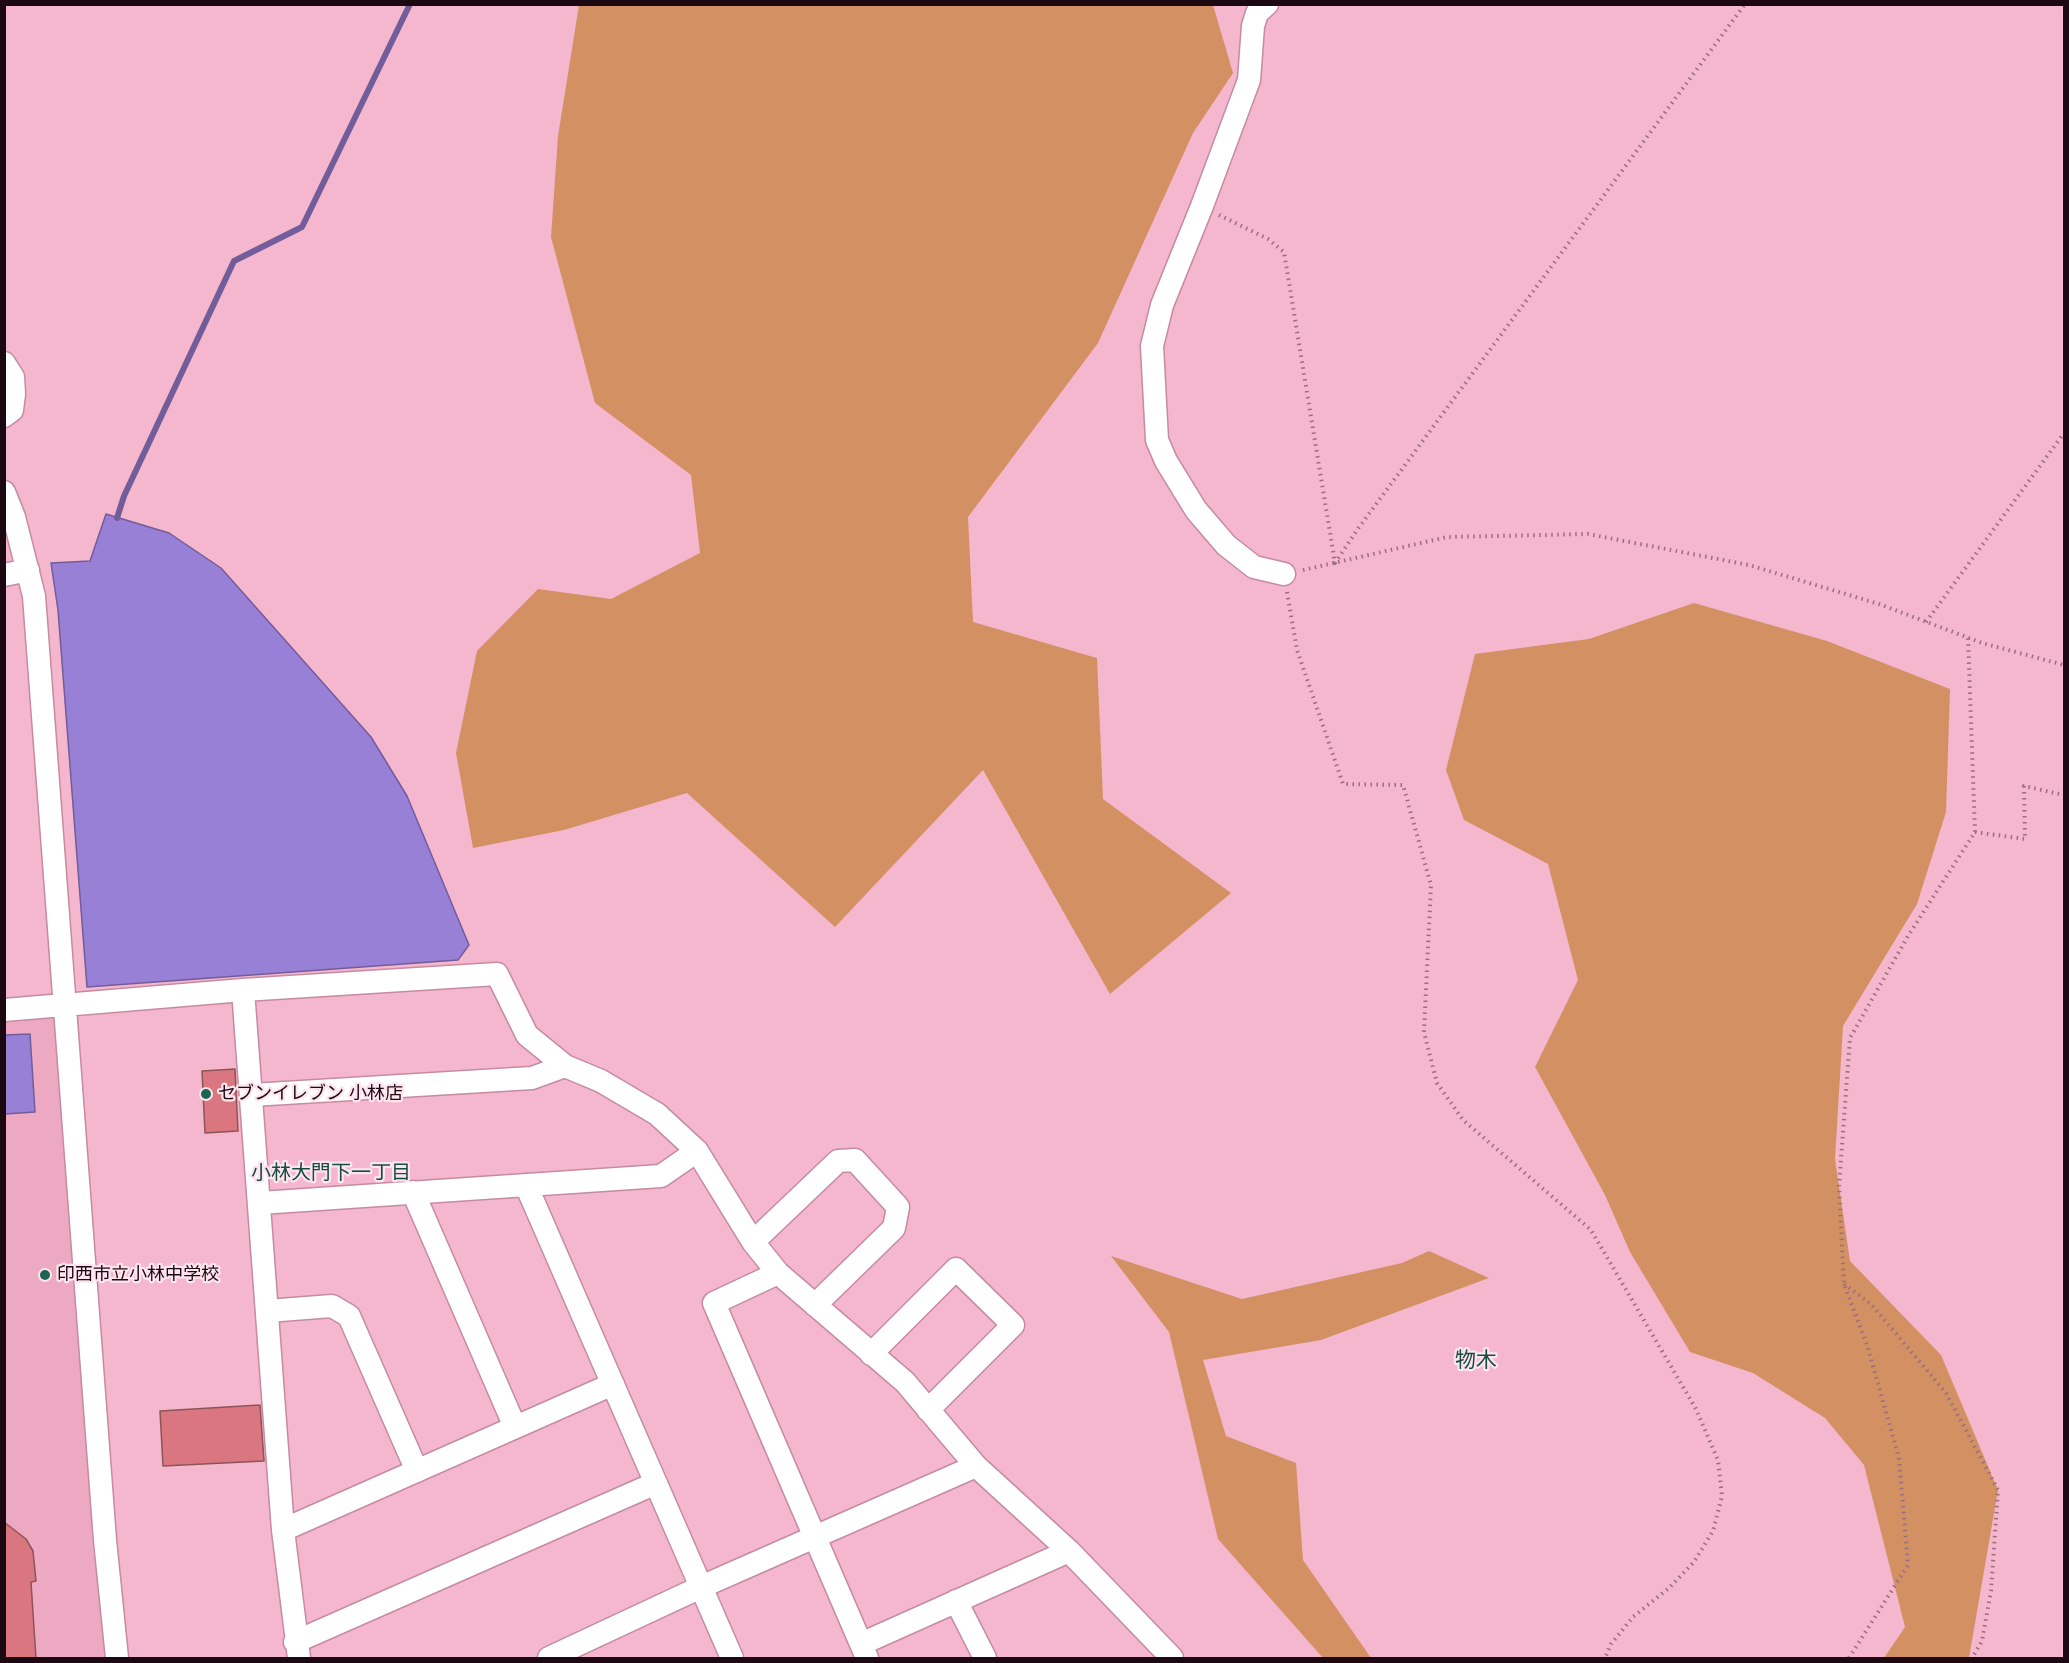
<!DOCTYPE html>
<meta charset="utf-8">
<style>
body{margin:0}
#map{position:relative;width:2069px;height:1663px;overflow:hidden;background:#f5b7ce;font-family:Quicksand,sans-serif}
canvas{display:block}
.frame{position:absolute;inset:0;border:6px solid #1c0810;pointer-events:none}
</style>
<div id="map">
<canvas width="2069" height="1663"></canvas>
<div class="frame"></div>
</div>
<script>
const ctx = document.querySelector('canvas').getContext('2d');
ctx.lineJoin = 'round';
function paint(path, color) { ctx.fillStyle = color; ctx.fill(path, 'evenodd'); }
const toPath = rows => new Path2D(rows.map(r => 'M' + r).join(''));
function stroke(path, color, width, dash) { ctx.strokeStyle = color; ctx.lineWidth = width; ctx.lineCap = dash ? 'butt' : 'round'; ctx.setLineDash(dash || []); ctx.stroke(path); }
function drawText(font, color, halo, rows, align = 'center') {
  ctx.font = font + ' Quicksand,"Noto Sans JP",sans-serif'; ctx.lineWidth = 4.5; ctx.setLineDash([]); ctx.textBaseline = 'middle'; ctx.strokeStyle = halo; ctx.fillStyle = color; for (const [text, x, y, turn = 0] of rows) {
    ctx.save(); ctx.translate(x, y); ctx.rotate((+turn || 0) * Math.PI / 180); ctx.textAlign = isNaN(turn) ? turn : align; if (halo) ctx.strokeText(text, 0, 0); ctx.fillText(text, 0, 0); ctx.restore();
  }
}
const built = toPath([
 [65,1006,117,1658,5,1658,5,1010]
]);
const green = toPath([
 [579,5,1213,5,1233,73,1193,133,1098,343,968,517,973,622,1097,658,1103,799,1231,893,1110,994,983,770,835,927,687,793,564,830,473,848,456,753,477,651,538,589,611,599,700,553,691,475,595,403,551,237,558,136],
 [1694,603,1827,641,1950,689,1946,812,1917,904,1843,1026,1835,1159,1850,1261,1941,1355,1998,1490,1969,1658,1884,1658,1905,1627,1864,1465,1825,1418,1753,1373,1690,1352,1630,1252,1605,1195,1535,1067,1578,980,1548,864,1464,820,1446,770,1475,654,1589,639],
 [1429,1251,1489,1278,1321,1340,1203,1360,1226,1436,1296,1463,1303,1560,1371,1658,1323,1658,1218,1539,1169,1332,1111,1256,1242,1299,1402,1263]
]);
const water = toPath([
 [106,514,169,533,221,568,371,737,407,796,469,945,458,960,87,987,58,610,51,563,90,561,106,514],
 [30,1034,35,1112,5,1114,5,1035,30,1034]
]);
const stream = toPath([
 [117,518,124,496,234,261,302,227,410,4]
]);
const building = toPath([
 [235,1069,238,1131,205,1133,202,1071,235,1069],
 [260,1405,264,1461,163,1466,160,1411,260,1405],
 [4,1522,26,1539,33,1551,36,1581,31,1582,36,1659,4,1659,4,1522]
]);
const path = toPath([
 [1219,215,1268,239,1284,252,1335,563,1357,530,1745,4],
 [1303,570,1447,537,1588,534,1749,565,1879,604,1982,643,2064,665],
 [1287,592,1297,650,1343,784,1403,785,1431,885,1424,1032,1437,1083,1463,1120,1591,1230,1696,1409,1718,1460,1722,1496,1713,1531,1694,1562,1669,1588,1633,1617,1611,1644,1605,1658],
 [1926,622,2064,433],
 [1975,832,2025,839,2024,786,2064,795],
 [1844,1284,1871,1304,1946,1393,1998,1490,1991,1591,1982,1641,1972,1658],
 [1849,1658,1908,1565,1899,1458,1867,1345,1844,1284,1839,1186,1850,1038,1908,936,1975,832,1968,637]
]);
const minor = toPath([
 [1267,4,1257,13,1253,26,1249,80,1202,206,1162,305,1152,346,1157,440,1166,461,1196,510,1226,545,1254,567,1284,574],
 [4,363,13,377,14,394,12,410,4,416],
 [4,492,14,517,34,596,105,1540,117,1658],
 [4,575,28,570],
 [243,990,283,1530,299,1658],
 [4,1010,243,990,497,974,527,1035,565,1066,601,1081,657,1114,697,1151,753,1242,778,1273,905,1382,976,1466,1069,1551,1172,1658],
 [252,1095,532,1078,565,1066],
 [526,1185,732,1658],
 [413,1192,515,1427],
 [260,1203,661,1176,697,1151],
 [753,1242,838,1161,855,1160,898,1207,894,1228,815,1305],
 [778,1273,714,1303,867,1658],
 [267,1311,332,1306,349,1316,417,1471],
 [871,1354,956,1269,1013,1325,928,1410],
 [283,1530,613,1384],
 [956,1601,985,1658],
 [295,1642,656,1483],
 [861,1644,1069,1551],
 [549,1658,701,1587,976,1466]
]);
const markers = [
 [206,1094,6,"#1f6353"],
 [45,1275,6,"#1f6353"]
];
const poiNames = [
 ["セブンイレブン 小林店",218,1094],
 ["印西市立小林中学校",57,1275]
];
const neighbourhoodNames = [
 ["小林大門下一丁目",331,1173]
];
const quarterNames = [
 ["物木",1476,1361]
];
paint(built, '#eda9c2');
paint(green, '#d29063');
paint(water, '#9780d5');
stroke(water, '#725c9a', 1.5);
stroke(stream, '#725c9a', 6);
paint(building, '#da767f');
stroke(building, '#8d5458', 1.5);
stroke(minor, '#c58ba0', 25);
stroke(path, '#9a6e7e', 4, [1.5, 4.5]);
stroke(minor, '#fff', 22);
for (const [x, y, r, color] of markers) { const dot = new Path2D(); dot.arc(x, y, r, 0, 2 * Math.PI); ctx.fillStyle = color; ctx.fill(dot); stroke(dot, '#fee4ed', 2); }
drawText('18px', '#1c0810', '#fee4ed', poiNames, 'left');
drawText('20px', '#164c40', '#fee4ed', neighbourhoodNames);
drawText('21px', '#164c40', '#fee4ed', quarterNames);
</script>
